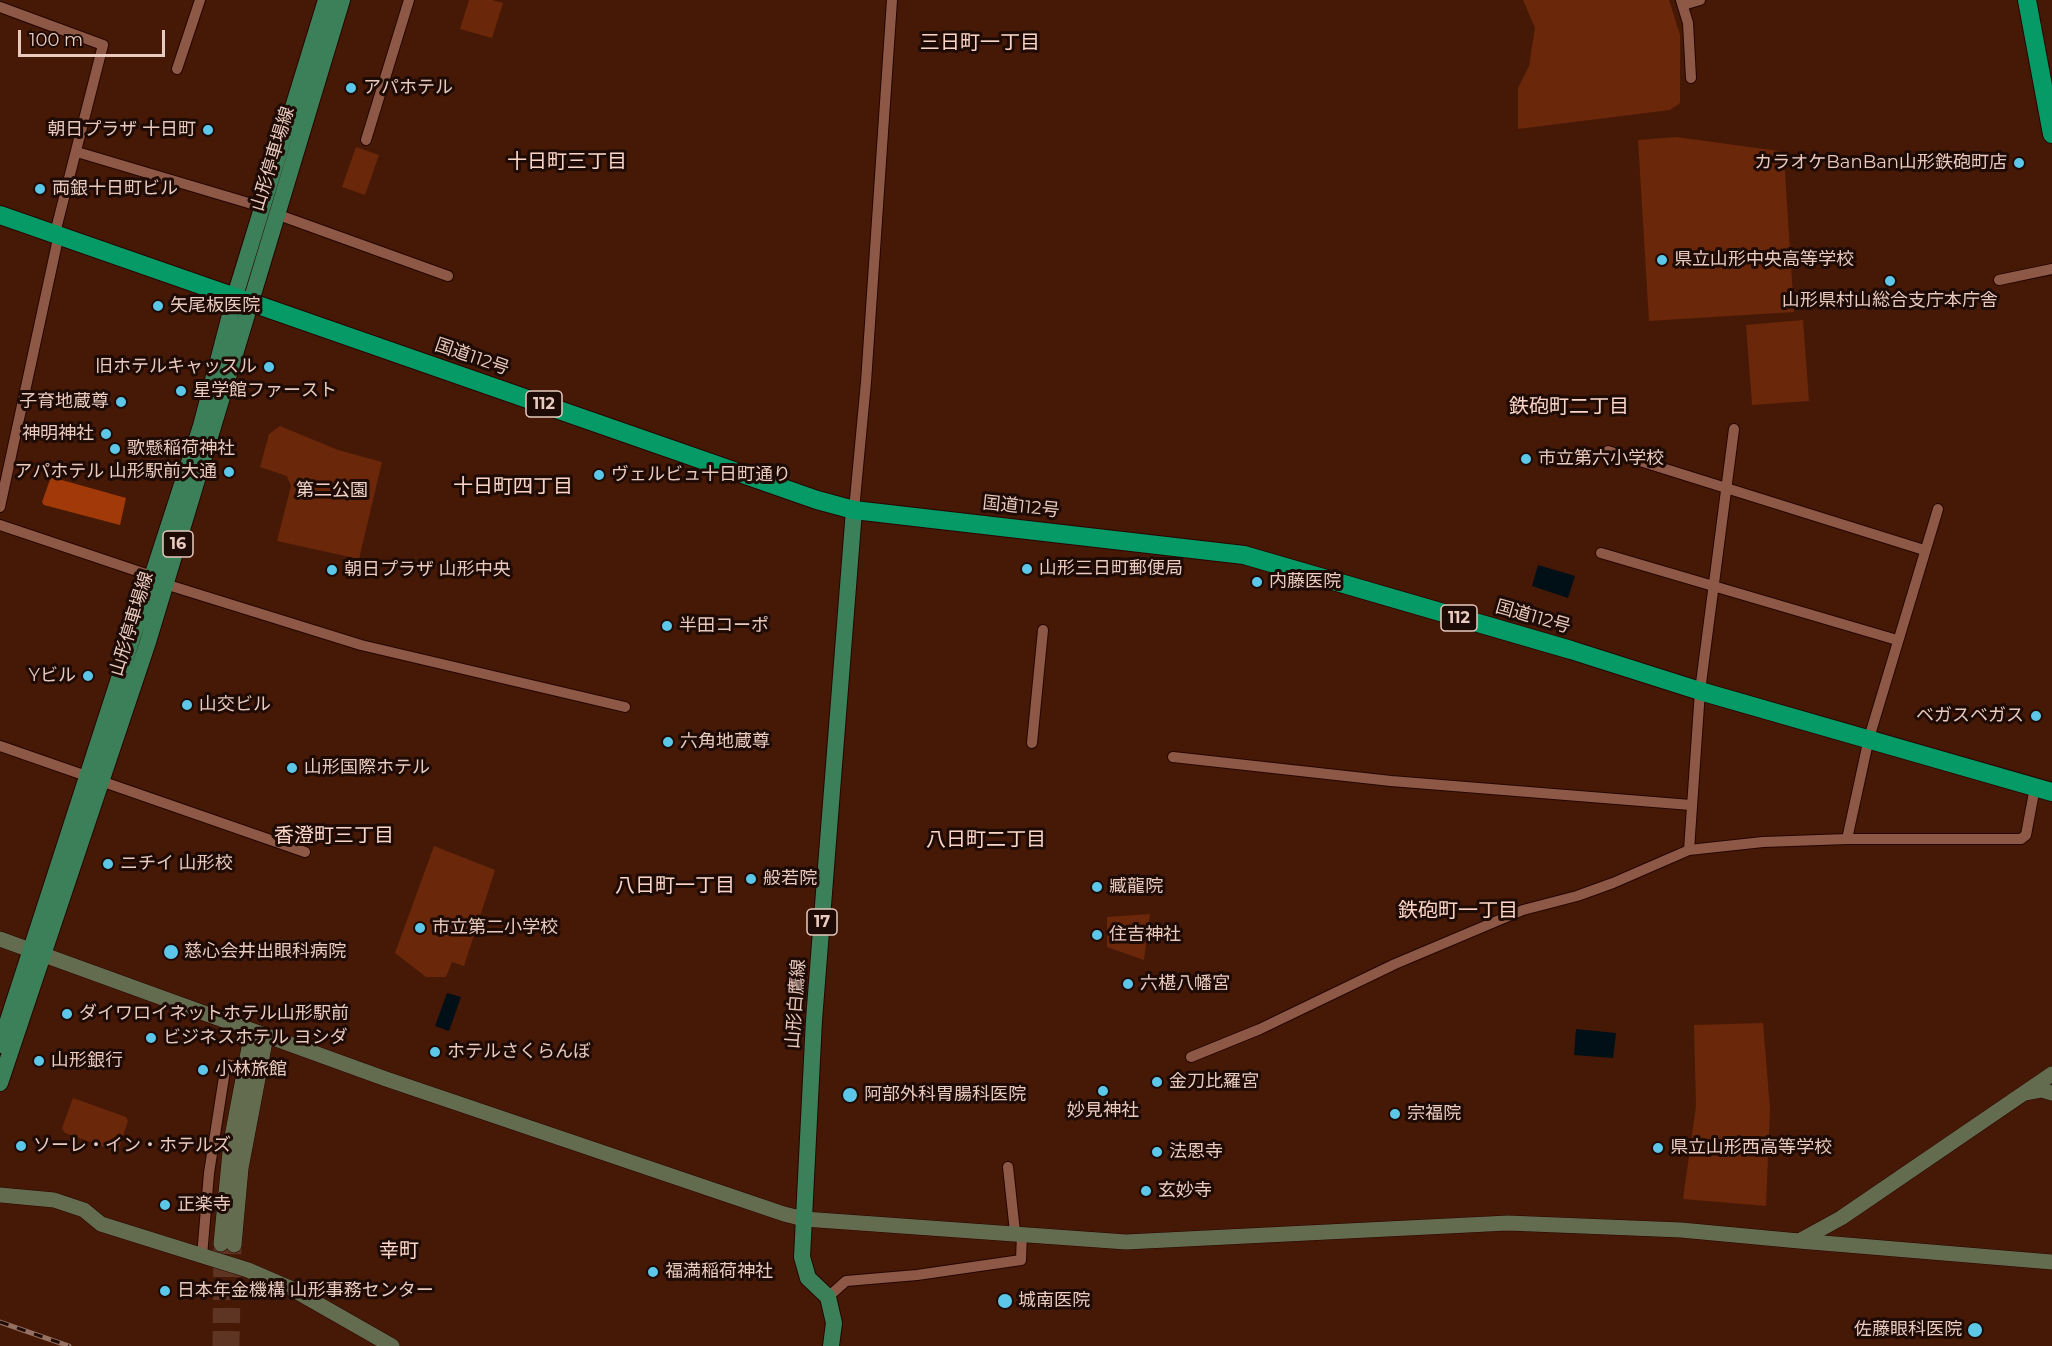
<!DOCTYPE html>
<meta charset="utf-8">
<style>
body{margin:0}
#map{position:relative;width:2052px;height:1346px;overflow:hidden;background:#461907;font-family:Montserrat,sans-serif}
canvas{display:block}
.scale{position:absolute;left:18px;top:30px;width:147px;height:27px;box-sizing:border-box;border:3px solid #e8cabf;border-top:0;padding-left:8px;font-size:18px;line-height:21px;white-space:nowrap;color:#e8cabf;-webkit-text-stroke:4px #1f0b05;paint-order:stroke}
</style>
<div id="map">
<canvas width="2052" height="1346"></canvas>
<div class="scale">100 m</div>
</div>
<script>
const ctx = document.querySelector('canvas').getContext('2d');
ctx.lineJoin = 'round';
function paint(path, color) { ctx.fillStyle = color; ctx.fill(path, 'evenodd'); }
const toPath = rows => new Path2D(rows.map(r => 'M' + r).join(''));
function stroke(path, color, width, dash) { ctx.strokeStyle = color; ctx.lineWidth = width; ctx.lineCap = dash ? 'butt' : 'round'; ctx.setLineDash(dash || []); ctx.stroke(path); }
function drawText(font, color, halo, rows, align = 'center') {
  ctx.font = font + ' Montserrat,"Noto Sans JP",sans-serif'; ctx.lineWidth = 6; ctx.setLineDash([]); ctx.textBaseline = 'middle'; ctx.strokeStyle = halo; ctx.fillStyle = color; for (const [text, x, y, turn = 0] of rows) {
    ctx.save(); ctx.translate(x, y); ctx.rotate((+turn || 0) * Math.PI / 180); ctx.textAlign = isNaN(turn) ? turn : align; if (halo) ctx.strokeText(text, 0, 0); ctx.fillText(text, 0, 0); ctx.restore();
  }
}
const green = toPath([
 [469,0,492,0,503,3,492,38,460,29],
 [1523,0,1669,0,1680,35,1680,103,1670,110,1518,129,1518,88,1529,66,1535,28],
 [1676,137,1779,151,1784,157,1794,312,1649,321,1638,140],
 [356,147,379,155,365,195,342,187],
 [1803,320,1809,401,1752,405,1746,325],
 [280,426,338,450,382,462,359,559,277,541,291,486,287,476,260,467,269,434],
 [434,846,495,870,464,966,452,962,446,977,426,977,395,953],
 [1150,914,1144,960,1107,947,1107,917],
 [1763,1023,1770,1108,1766,1206,1683,1199,1696,1106,1694,1025],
 [73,1098,126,1117,128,1121,119,1148,113,1150,65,1133,62,1128]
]);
const forest = toPath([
 [51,477,126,498,120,525,44,505,42,502]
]);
const water = toPath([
 [1538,565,1575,576,1568,598,1532,586],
 [447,993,461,997,449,1031,435,1026],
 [1576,1029,1616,1033,1613,1058,1574,1055]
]);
const secondaryTunnel = toPath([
 [220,1346,221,1244],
 [232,1346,234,1245]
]);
const street = toPath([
 [1681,0,1688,23,1691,78],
 [1683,5,1700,0],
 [0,7,103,45,55,233],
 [177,69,200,0],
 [366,140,409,0],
 [77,152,262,207],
 [276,214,448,276],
 [1999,280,2052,269],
 [1608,451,1924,550],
 [0,507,59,234],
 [854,510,866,382,892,0],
 [0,525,152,576],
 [1601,553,1897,640],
 [165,584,361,645,625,707],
 [1032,743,1043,630],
 [0,746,305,852],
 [1173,757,1391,781,1691,805],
 [1847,839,1869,738,1938,509],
 [1689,850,1700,691,1734,429],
 [1191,1057,1260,1029,1395,964,1523,910,1577,896,1613,883,1689,850,1763,842,1847,839,2021,839,2026,835,2035,787],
 [1008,1167,1015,1232],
 [202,1256,209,1173,226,1064,245,1068],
 [828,1297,846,1281,917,1275,1021,1260,1022,1233]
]);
const secondary = toPath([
 [0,939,386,1079,784,1214,804,1219,1126,1242,1508,1223,1681,1230,1799,1241,1841,1218,2052,1074],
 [2026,1093,2042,1090,2052,1093],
 [0,1195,54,1200,84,1210,101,1224,248,1270,292,1289,392,1346],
 [1799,1241,2052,1262],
 [221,1244,231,1142,252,1032],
 [234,1245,241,1168,266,1036]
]);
const primary = toPath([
 [0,1045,201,426,235,296,326,0],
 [0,1083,148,642,342,0],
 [831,1346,834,1323,828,1297,808,1278,802,1257,814,1020,854,510]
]);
const highway = toPath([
 [2027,0,2052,134],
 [0,215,817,500,854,510,1244,555,1571,650,1700,691,2052,792]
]);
const rail = toPath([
 [0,1322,69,1346]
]);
const markers = [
 [351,88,6,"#5cc7e8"],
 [208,130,6,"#5cc7e8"],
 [2019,163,6,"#5cc7e8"],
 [40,189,6,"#5cc7e8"],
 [1662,260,6,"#5cc7e8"],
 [1890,281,6,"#5cc7e8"],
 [158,306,6,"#5cc7e8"],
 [269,367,6,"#5cc7e8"],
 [181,391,6,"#5cc7e8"],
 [121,402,6,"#5cc7e8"],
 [106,434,6,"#5cc7e8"],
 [115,449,6,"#5cc7e8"],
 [1526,459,6,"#5cc7e8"],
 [229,472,6,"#5cc7e8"],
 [599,475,6,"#5cc7e8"],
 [1027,569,6,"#5cc7e8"],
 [332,570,6,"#5cc7e8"],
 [1257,582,6,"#5cc7e8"],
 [667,626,6,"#5cc7e8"],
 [88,676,6,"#5cc7e8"],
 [187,705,6,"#5cc7e8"],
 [2036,716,6,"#5cc7e8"],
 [668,742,6,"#5cc7e8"],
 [292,768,6,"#5cc7e8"],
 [108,864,6,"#5cc7e8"],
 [751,879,6,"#5cc7e8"],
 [1097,887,6,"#5cc7e8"],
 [420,928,6,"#5cc7e8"],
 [1097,935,6,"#5cc7e8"],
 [171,952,8,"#5cc7e8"],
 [1128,984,6,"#5cc7e8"],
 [67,1014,6,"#5cc7e8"],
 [151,1038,6,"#5cc7e8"],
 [435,1052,6,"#5cc7e8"],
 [39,1061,6,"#5cc7e8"],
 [203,1070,6,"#5cc7e8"],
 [1157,1082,6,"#5cc7e8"],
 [1103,1091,6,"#5cc7e8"],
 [850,1095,8,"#5cc7e8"],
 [1395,1114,6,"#5cc7e8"],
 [21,1146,6,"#5cc7e8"],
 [1658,1148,6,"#5cc7e8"],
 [1157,1152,6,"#5cc7e8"],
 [1146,1191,6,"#5cc7e8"],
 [165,1205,6,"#5cc7e8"],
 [653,1272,6,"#5cc7e8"],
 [165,1291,6,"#5cc7e8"],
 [1005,1301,8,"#5cc7e8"],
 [1975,1330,8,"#5cc7e8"]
];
const shields = [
 [544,404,36],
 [178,544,30],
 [1459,618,36],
 [822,922,30]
];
const shieldNames = [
 ["112",544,404],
 ["16",178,544],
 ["112",1459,618],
 ["17",822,922]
];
const poiNames = [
 ["アパホテル",363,88],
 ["朝日プラザ 十日町",196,130,"right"],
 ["カラオケBanBan山形鉄砲町店",2007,163,"right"],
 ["両銀十日町ビル",52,189],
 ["県立山形中央高等学校",1674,260],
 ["山形県村山総合支庁本庁舎",1890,301,"center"],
 ["矢尾板医院",170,306],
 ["旧ホテルキャッスル",257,367,"right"],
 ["星学館ファースト",193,391],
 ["子育地蔵尊",109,402,"right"],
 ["神明神社",94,434,"right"],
 ["歌懸稲荷神社",127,449],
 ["市立第六小学校",1538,459],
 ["アパホテル 山形駅前大通",217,472,"right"],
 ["ヴェルビュ十日町通り",611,475],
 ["山形三日町郵便局",1039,569],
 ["朝日プラザ 山形中央",344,570],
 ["内藤医院",1269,582],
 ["半田コーポ",679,626],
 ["Yビル",76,676,"right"],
 ["山交ビル",199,705],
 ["ベガスベガス",2024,716,"right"],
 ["六角地蔵尊",680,742],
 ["山形国際ホテル",304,768],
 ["ニチイ 山形校",120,864],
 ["般若院",763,879],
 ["臧龍院",1109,887],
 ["市立第二小学校",432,928],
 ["住吉神社",1109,935],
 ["慈心会井出眼科病院",184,952],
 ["六椹八幡宮",1140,984],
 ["ダイワロイネットホテル山形駅前",79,1014],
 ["ビジネスホテル ヨシダ",163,1038],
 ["ホテルさくらんぼ",447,1052],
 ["山形銀行",51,1061],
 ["小林旅館",215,1070],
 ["金刀比羅宮",1169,1082],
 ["阿部外科胃腸科医院",864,1095],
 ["妙見神社",1103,1111,"center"],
 ["宗福院",1407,1114],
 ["ソーレ・イン・ホテルズ",33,1146],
 ["県立山形西高等学校",1670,1148],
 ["法恩寺",1169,1152],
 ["玄妙寺",1158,1191],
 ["正楽寺",177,1205],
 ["福満稲荷神社",665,1272],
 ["日本年金機構 山形事務センター",177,1291],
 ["城南医院",1018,1301],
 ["佐藤眼科医院",1962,1330,"right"]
];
const streetNames = [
 ["山形停車場線",273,159,-73],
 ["国道112号",472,357,19],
 ["国道112号",1021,507,6],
 ["国道112号",1533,617,16],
 ["山形停車場線",132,624,-73],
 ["山形白鷹線",796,1004,-86]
];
const parkNames = [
 ["第二公園",332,491]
];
const neighbourhoodNames = [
 ["三日町一丁目",980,43],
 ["十日町三丁目",567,162],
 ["鉄砲町二丁目",1569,407],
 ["十日町四丁目",513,487],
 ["香澄町三丁目",334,836],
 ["八日町二丁目",986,840],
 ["八日町一丁目",675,886],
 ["鉄砲町一丁目",1458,911],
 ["幸町",399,1251]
];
paint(green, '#6a2709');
paint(forest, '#a13a08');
paint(water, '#001016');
stroke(secondaryTunnel, '#5e3423', 15, [15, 8]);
stroke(street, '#260500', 12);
stroke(secondary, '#260500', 16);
stroke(primary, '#260500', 18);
stroke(highway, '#260500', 20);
stroke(street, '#8d5946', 10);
stroke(secondary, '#646c50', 15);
stroke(primary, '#3c805a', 16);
stroke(highway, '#069a67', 18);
stroke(rail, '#967162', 5);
stroke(rail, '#1f0b05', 3, [9]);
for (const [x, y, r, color] of markers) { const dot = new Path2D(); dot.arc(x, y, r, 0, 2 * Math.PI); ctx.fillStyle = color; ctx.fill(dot); stroke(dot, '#1f0b05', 2); }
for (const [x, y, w] of shields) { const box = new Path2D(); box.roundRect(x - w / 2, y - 13, w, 26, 4.5); ctx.fillStyle = '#1f0b05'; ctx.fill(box); stroke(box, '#e8cabf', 1.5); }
drawText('bold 16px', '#e8cabf', null, shieldNames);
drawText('18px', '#e8cabf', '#1f0b05', poiNames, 'left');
drawText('18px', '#e8cabf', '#1f0b05', streetNames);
drawText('18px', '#f0d3c9', '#1f0b05', parkNames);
drawText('20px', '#fad5c8', '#1f0b05', neighbourhoodNames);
</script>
